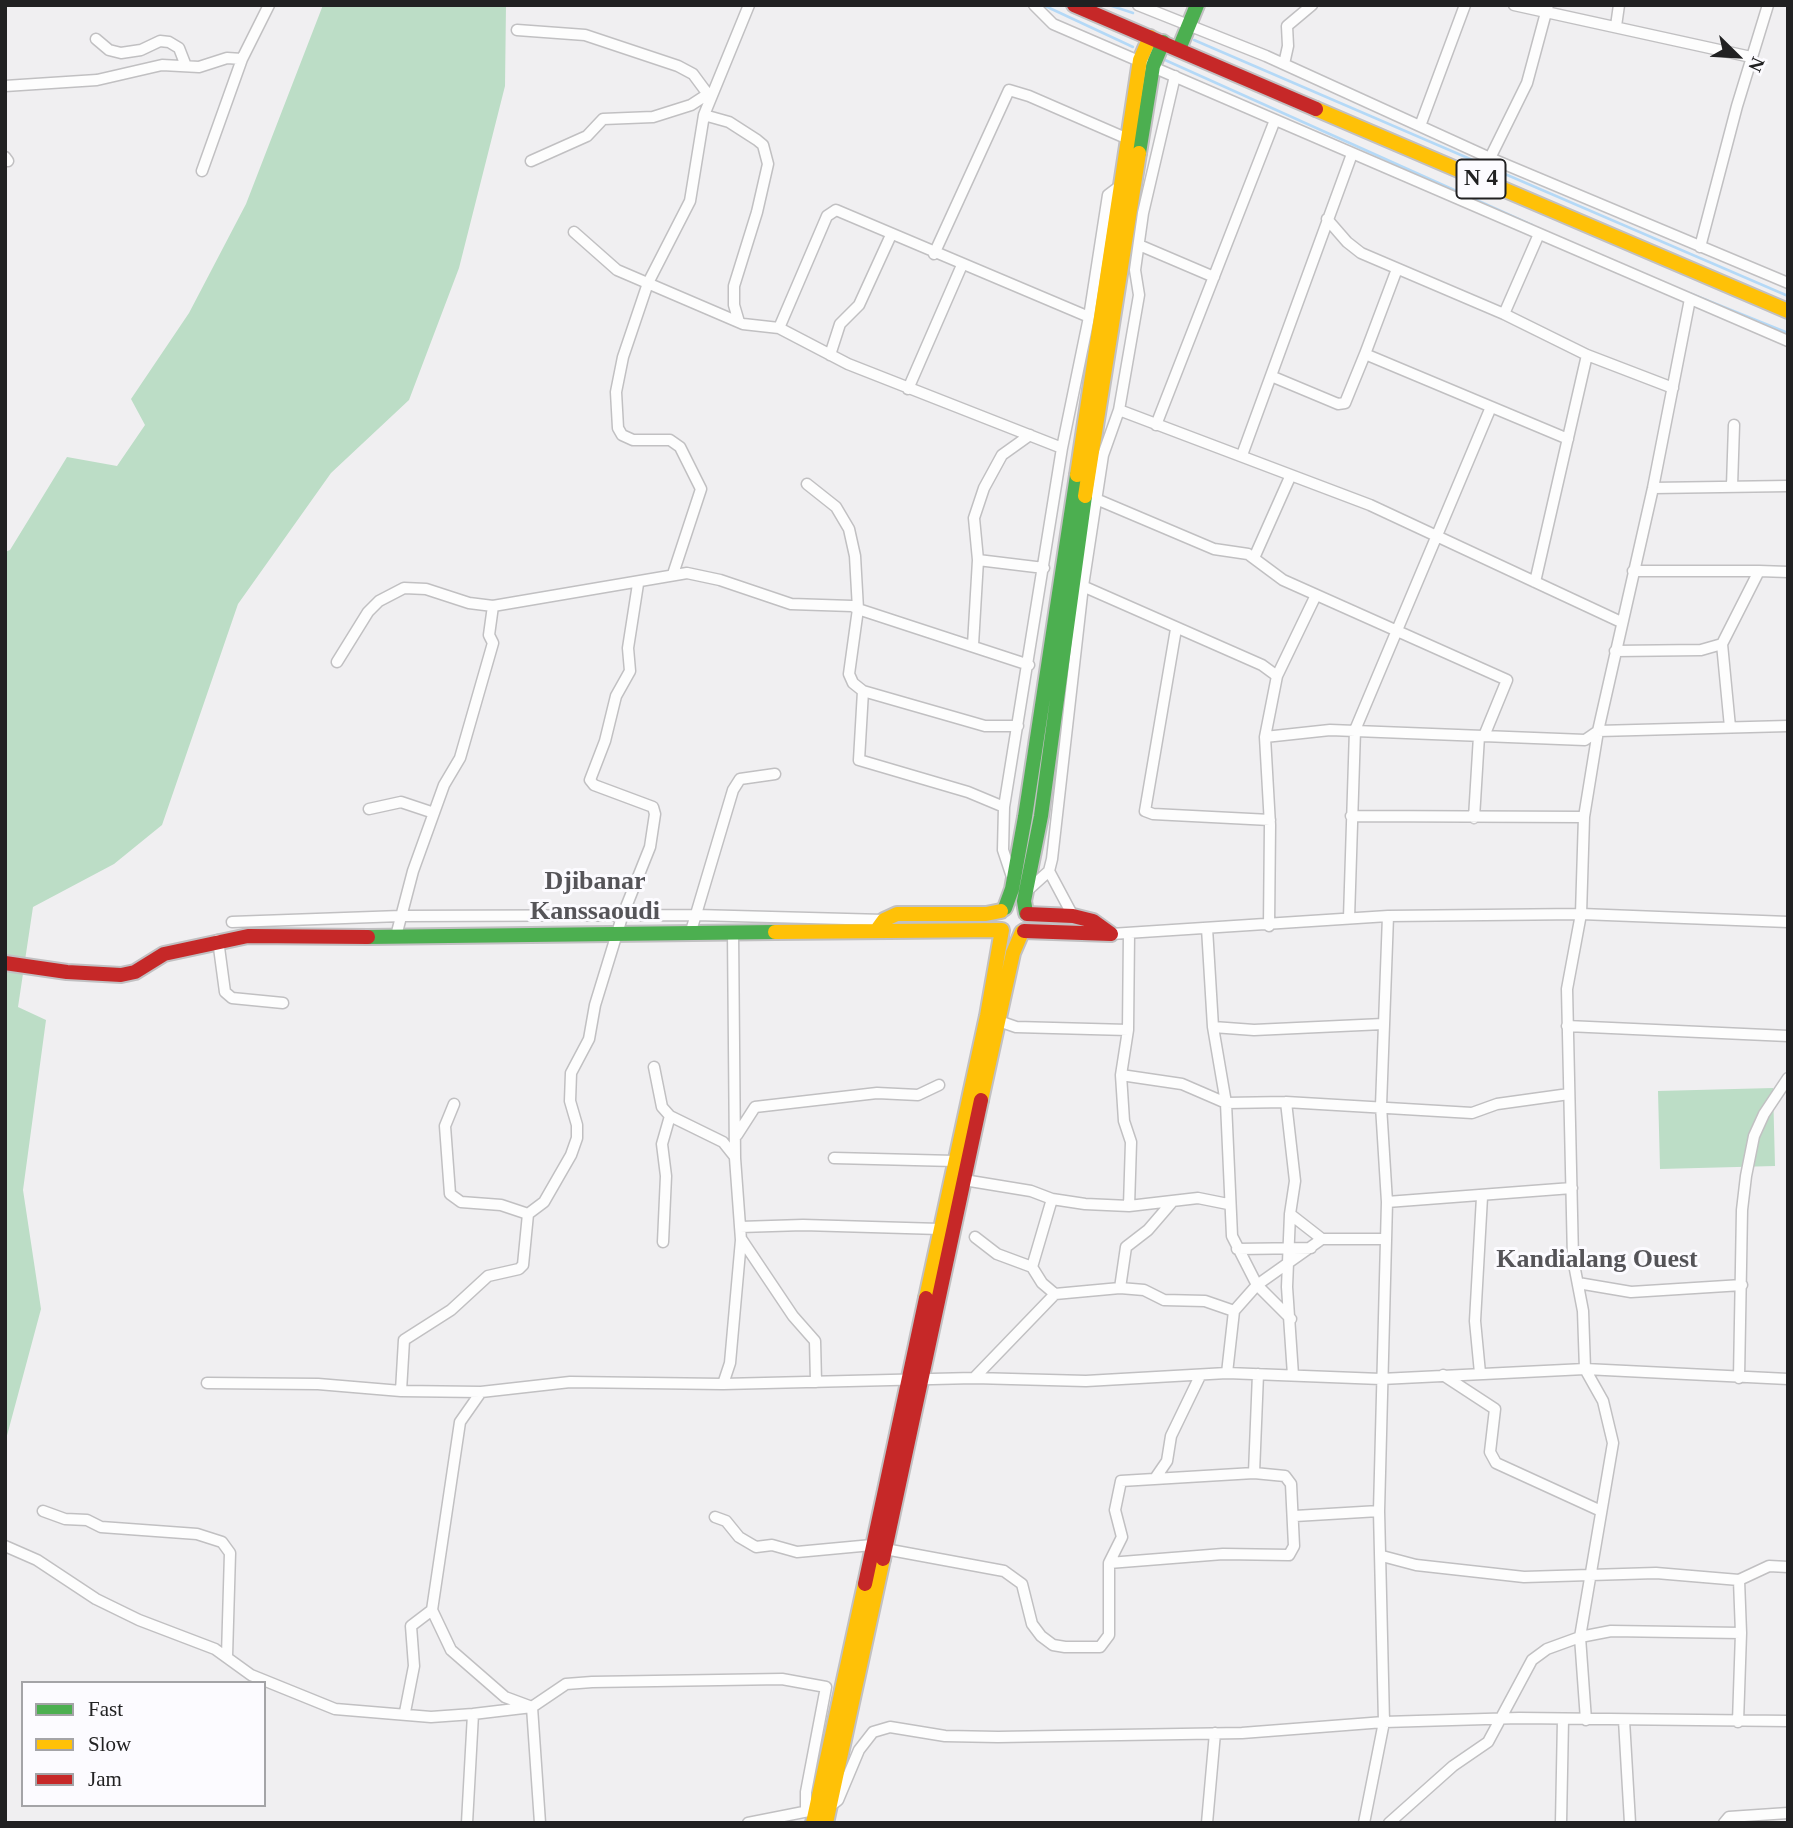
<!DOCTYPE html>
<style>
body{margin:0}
#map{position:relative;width:1793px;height:1828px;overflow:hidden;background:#f0eff1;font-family:Georgia,serif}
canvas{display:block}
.frame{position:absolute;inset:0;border:7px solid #212122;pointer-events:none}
.legend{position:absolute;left:21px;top:1681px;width:245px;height:126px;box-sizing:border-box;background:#fcfbff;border:2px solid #a4a4a7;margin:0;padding:9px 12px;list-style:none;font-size:21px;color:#212122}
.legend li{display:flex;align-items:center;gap:14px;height:35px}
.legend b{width:35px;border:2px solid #a4a4a7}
.north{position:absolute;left:1702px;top:21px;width:70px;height:70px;-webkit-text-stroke:5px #fcfbff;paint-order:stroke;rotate:114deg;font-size:19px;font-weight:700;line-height:28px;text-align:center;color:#212122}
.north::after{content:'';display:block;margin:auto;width:24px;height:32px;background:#212122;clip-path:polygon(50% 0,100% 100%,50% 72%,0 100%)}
</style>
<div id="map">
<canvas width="1793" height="1828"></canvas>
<div class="frame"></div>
<ul class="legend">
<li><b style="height:9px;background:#4caf50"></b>Fast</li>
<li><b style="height:9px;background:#ffc107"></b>Slow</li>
<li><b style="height:9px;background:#c62828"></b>Jam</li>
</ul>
<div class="north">N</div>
</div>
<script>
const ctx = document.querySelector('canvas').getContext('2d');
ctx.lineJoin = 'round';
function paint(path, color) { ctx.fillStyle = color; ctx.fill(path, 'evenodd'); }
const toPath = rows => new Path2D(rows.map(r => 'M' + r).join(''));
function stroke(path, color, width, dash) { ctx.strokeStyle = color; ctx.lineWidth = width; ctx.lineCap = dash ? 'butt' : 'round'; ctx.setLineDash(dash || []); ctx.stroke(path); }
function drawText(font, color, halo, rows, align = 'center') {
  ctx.font = font + ' Georgia,serif'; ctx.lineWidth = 6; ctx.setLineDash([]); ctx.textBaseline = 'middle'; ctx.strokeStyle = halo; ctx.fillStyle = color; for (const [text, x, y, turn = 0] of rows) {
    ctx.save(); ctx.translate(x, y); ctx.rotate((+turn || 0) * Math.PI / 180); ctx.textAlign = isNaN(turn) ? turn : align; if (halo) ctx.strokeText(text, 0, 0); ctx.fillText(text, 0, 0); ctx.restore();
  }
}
const green = toPath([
 [323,5,506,5,505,86,459,268,409,400,331,473,238,604,162,825,114,864,33,907,18,1007,46,1020,23,1190,41,1309,5,1443,5,552,10,550,67,457,117,466,145,425,131,399,189,313,246,204],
 [1773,1088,1775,1166,1660,1169,1658,1091]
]);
const stream = toPath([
 [1043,5,1133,47],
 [1109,5,1133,13],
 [1194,40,1788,296],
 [1165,60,1532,225],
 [1689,293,1788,333]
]);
const street = toPath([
 [1034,5,1053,24,1788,341],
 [1138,5,1266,56,1490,158,1788,283],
 [1514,5,1751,57],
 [1616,26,1619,5],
 [517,30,585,35,678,66,693,74,710,97],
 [96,39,109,50,121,53,141,50,160,41,169,42,179,48,186,66],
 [1284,64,1288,46,1287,26,1312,5],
 [5,86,97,80,162,65,199,67,227,58,242,59],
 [704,115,729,122,757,140,763,145,768,164,757,212,734,286,734,305,739,322],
 [1420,126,1465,5],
 [5,157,8,161],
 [1490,158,1527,83,1548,5],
 [531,161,587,136,603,119,653,117,691,105,708,94],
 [202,171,242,59,269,5],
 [1327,219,1347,242,1361,253,1504,314,1587,355,1673,388],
 [574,232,617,270,743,324,779,328,848,364,1062,448],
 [1139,245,1214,277],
 [1700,247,1737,106,1768,5],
 [934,254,1009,90,1029,96,1128,139],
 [1397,269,1365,354,1568,439],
 [1504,314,1539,234],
 [779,328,827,216,836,210,1089,317],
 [830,355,840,324,859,305,891,235],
 [1271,376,1338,404,1345,403,1365,354],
 [908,389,962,265],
 [1119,410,1370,505,1621,622],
 [1156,425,1275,120],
 [1242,455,1352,154],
 [807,484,836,507,849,529,855,556,858,609,1029,665],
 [1732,486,1734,425],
 [1653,488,1788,486],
 [1096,499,1214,549,1248,554,1283,580,1507,680,1484,736],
 [1254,558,1290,477],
 [978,560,974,518,984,488,1002,455,1030,435],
 [1633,571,1759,571],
 [673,574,701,489,680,447,670,440,633,440,622,435,618,428,616,392,623,357,648,283,690,201,704,115,749,5],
 [1535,582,1587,355],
 [1078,584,1262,665,1277,676,1265,737,1270,825,1269,926],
 [1176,629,1145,811,1153,814,1270,820],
 [1722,644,1730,727],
 [973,645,978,560,1044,568],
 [1615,651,1701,650,1722,644,1759,571,1788,572],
 [337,662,368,612,379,601,404,588,426,589,469,603,493,606,687,573,720,580,791,604,852,606,858,609,849,674,853,683,863,691,859,760,968,792,1004,807],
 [1277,676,1316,595],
 [863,691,985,726,1018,726],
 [1265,737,1330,730,1585,740,1598,731,1788,726],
 [369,809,401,802,434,813],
 [1351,816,1584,817],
 [1474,818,1479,736],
 [1049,871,1073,916],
 [1012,877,1003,850,1004,807,1062,448,1089,317,1108,195,1120,186,1125,187],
 [1028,890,1049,871,1052,859,1083,586,1103,455,1119,410,1139,295,1135,270,1143,213,1175,76],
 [1349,918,1355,730,1491,407],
 [232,922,401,916,696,915,884,920],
 [1207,928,1213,1027,1226,1103,1232,1236,1257,1285,1291,1319],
 [691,931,733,790,740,779,775,774],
 [1129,933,1128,1030,1121,1075,1124,1121,1131,1142,1129,1206],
 [1111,934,1388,916,1581,914,1788,922],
 [396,936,413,871,444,785,460,758,493,643,489,635,493,606],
 [218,940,225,992,232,998,283,1003],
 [993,1019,1016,1027,1128,1030],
 [1567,1026,1788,1036],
 [1213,1027,1254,1030,1383,1024],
 [654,1067,662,1107,670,1116,723,1142,735,1157],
 [1121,1075,1182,1084,1226,1103,1286,1102,1472,1113,1497,1104,1569,1094],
 [1286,1102,1295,1181,1290,1214,1287,1287,1293,1375],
 [454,1104,445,1126,450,1194,461,1202,501,1205,528,1214],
 [737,1135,755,1107,877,1093,918,1095,939,1085],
 [834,1158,955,1161],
 [964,1180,1031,1191,1052,1199,1085,1204,1129,1206,1198,1198,1228,1204],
 [1387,1202,1572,1188],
 [1290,1214,1322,1239,1384,1239],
 [740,1227,803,1225,940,1229],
 [975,1237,997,1254,1032,1267,1042,1283,1055,1294,1120,1288,1144,1290,1164,1300,1205,1301,1234,1311],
 [742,1240,793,1316,815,1341,816,1382],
 [663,1242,666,1176,662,1144,670,1116],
 [1237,1249,1311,1248],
 [1032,1267,1052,1199],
 [1578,1283,1631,1292,1742,1285],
 [1120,1288,1126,1247,1148,1230,1173,1201],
 [1227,1373,1234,1311,1257,1285,1322,1239],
 [1480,1373,1475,1321,1482,1197],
 [1443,1375,1495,1409,1490,1452,1496,1463,1601,1511],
 [974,1378,1055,1294],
 [1739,1378,1742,1210,1746,1176,1754,1136,1764,1114,1788,1078],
 [207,1383,318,1384,401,1391,481,1392,570,1382,723,1384,974,1378,1086,1381,1227,1373,1381,1379,1585,1369,1788,1379],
 [723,1384,730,1363,741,1240,735,1158,733,932],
 [401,1391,404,1340,451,1310,488,1276,519,1269,523,1265,528,1214,544,1202,571,1155,577,1138,577,1125,570,1101,571,1073,589,1039,595,1005,622,917,650,847,655,814,653,807,594,785,590,780,605,741,616,696,630,671,628,648,638,584],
 [481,1392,460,1422,432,1610,451,1650,505,1697,532,1707,540,1823],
 [1254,1473,1258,1374],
 [1156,1477,1167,1461,1171,1436,1200,1376],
 [43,1511,65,1519,87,1520,101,1527,197,1534,222,1542,230,1553,227,1656],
 [1295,1516,1379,1511],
 [715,1517,726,1521,739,1537,756,1547,772,1545,797,1552,872,1545],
 [5,1546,37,1560,96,1599,139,1620,215,1649,251,1675,335,1709,431,1717,473,1714,532,1707,566,1684,592,1682,782,1679,826,1687,806,1792,806,1810],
 [885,1549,1004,1571,1022,1584,1032,1624,1041,1636,1053,1645,1065,1647,1100,1647,1109,1635,1109,1563,1122,1537,1115,1510,1121,1481,1254,1473,1285,1476,1291,1484,1294,1546,1289,1555,1223,1554,1109,1563],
 [1382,1556,1416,1565,1524,1577,1656,1573,1739,1580,1769,1566,1788,1567],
 [405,1712,414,1666,411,1626,432,1610],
 [1586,1720,1580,1637,1611,1631,1741,1633],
 [1624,1720,1630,1823],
 [1738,1722,1741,1633,1739,1580],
 [467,1823,473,1714],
 [748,1823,829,1807,838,1800,859,1750,873,1732,890,1727,945,1736,998,1737,1242,1733,1384,1722,1519,1718,1788,1721],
 [1207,1823,1215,1733],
 [1364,1823,1384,1722,1379,1511,1387,1202,1381,1106,1388,916],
 [1389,1823,1453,1766,1488,1742,1532,1660,1547,1649,1580,1637,1613,1443,1603,1401,1585,1369,1583,1311,1573,1259,1567,989,1581,914,1584,817,1598,731,1653,488,1690,299],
 [1561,1823,1563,1719],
 [1724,1823,1729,1817,1788,1813]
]);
const fast = toPath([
 [1179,49,1197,5],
 [1139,153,1153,66,1163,42],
 [1005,908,1012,889,1025,817,1077,475],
 [1026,913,1024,901,1041,816,1085,496],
 [368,937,775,932]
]);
const slow = toPath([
 [1316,109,1788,311],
 [1077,475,1140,60,1150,37],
 [1085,496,1139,153],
 [876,931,884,920,897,914,986,914,1001,911],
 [775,932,1002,930,987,1016,926,1298],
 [981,1100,1013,953,1022,932],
 [813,1823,865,1584],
 [826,1823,883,1559]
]);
const jam = toPath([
 [1074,5,1316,109],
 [1027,914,1073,916,1093,921,1111,934],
 [1024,931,1111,934],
 [5,963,67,972,121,975,135,972,164,954,248,936,368,937],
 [883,1559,981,1100],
 [865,1584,926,1298]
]);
const shields = [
 [1481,179,49]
];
const shieldNames = [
 ["N 4",1481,179]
];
const neighbourhoodNames = [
 ["Djibanar",595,882],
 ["Kanssaoudi",595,912],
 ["Kandialang Ouest",1597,1260]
];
paint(green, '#bcddc6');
stroke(stream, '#b4d9f7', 2.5);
stroke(street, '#c1c0c2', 13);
stroke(fast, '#c1c0c2', 18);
stroke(slow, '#c1c0c2', 18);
stroke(jam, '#c1c0c2', 18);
stroke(street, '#fdfdfd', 10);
stroke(fast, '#4caf50', 14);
stroke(slow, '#ffc107', 14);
stroke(jam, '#c62828', 14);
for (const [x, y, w] of shields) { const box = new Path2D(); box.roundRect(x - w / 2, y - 19.5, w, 39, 5); ctx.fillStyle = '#fcfbff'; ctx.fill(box); stroke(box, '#212122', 2); }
drawText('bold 23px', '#212122', null, shieldNames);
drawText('bold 26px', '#555458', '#fcfbff', neighbourhoodNames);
</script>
